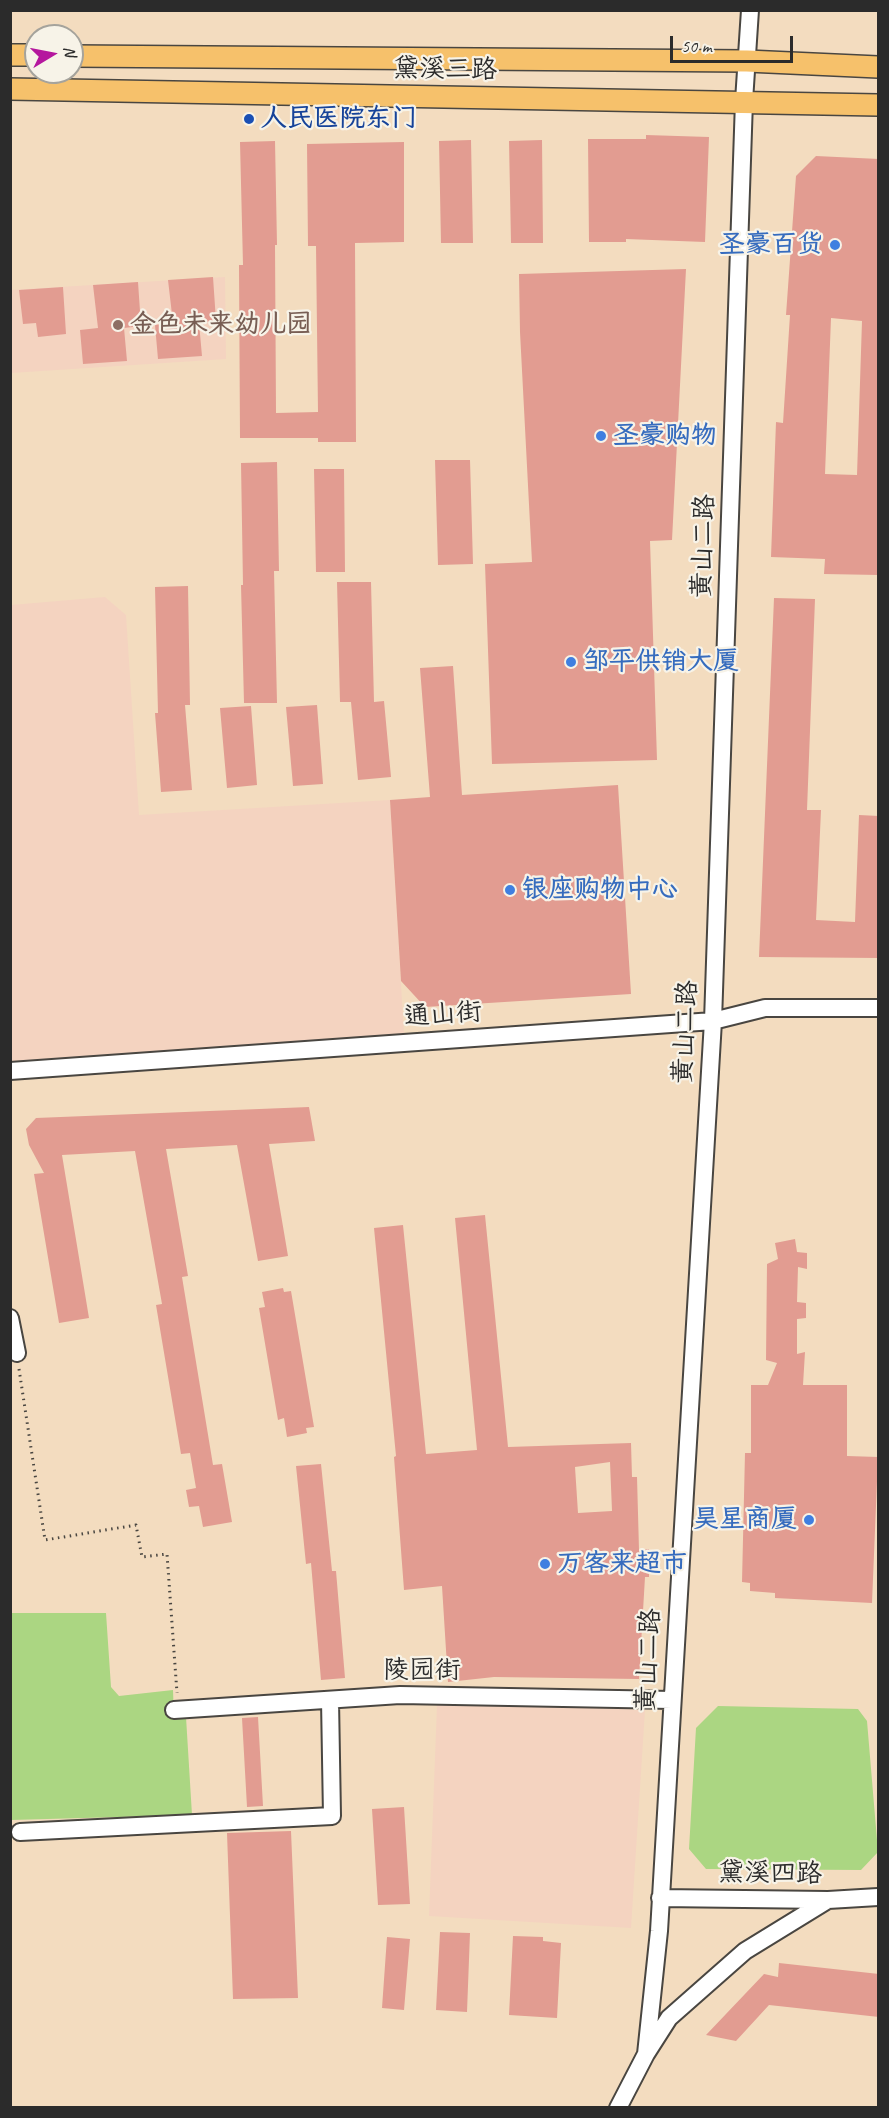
<!DOCTYPE html>
<meta charset="utf-8">
<style>
body{margin:0}
#map{position:relative;width:889px;height:2118px;overflow:hidden;background:#f3dcbf;font-family:Caveat,sans-serif}
canvas{display:block}
.frame{position:absolute;inset:0;border:12px solid #2b2b2b;pointer-events:none}
.north{position:absolute;left:24px;top:24px;width:60px;height:60px;box-sizing:border-box;background:#f7f3e8;border:2px solid #a5a39c;border-radius:50%;rotate:80deg;font-size:16px;font-weight:700;line-height:24px;text-align:center;color:#2b2b2b}
.north::after{content:'';display:block;margin:auto;width:21px;height:27px;background:#b5179e;clip-path:polygon(50% 0,100% 100%,50% 72%,0 100%)}
.scale{position:absolute;left:670px;top:36px;width:123px;height:27px;box-sizing:border-box;border:3px solid #2b2b2b;border-top:0;padding-left:8px;font-size:18px;line-height:21px;white-space:nowrap;color:#2b2b2b;-webkit-text-stroke:4px #f7f3e8;paint-order:stroke}
</style>
<div id="map">
<canvas width="889" height="2118"></canvas>
<div class="frame"></div>
<div class="north">N</div>
<div class="scale">50 m</div>
</div>
<script>
const ctx = document.querySelector('canvas').getContext('2d');
ctx.lineJoin = 'round';
function paint(path, color) { ctx.fillStyle = color; ctx.fill(path, 'evenodd'); }
const toPath = rows => new Path2D(rows.map(r => 'M' + r).join(''));
function stroke(path, color, width, dash) { ctx.strokeStyle = color; ctx.lineWidth = width; ctx.lineCap = dash ? 'butt' : 'round'; ctx.setLineDash(dash || []); ctx.stroke(path); }
function drawText(font, color, halo, rows, align = 'center') {
  ctx.font = font + ' Caveat,"LXGW WenKai TC",sans-serif'; ctx.lineWidth = 4.5; ctx.setLineDash([]); ctx.textBaseline = 'middle'; ctx.strokeStyle = halo; ctx.fillStyle = color; for (const [text, x, y, turn = 0] of rows) {
    ctx.save(); ctx.translate(x, y); ctx.rotate((+turn || 0) * Math.PI / 180); ctx.textAlign = isNaN(turn) ? turn : align; if (halo) ctx.strokeText(text, 0, 0); ctx.fillText(text, 0, 0); ctx.restore();
  }
}
const built = toPath([
 [225,277,226,359,11,373,10,290],
 [105,597,126,615,139,815,390,800,404,1035,11,1064,11,605],
 [476,1703,645,1710,631,1928,429,1916,437,1705]
]);
const green = toPath([
 [10,1613,106,1613,111,1687,119,1696,173,1690,174,1718,186,1717,192,1815,11,1820],
 [718,1706,858,1709,867,1721,878,1852,861,1870,706,1869,689,1849,696,1728]
]);
const building = toPath([
 [646,135,709,137,705,242,626,239,626,242,589,242,588,139,646,139],
 [471,140,473,243,441,243,439,141],
 [542,140,543,243,511,243,509,141],
 [275,141,277,245,275,245,276,413,318,412,316,246,308,246,307,144,404,142,404,242,355,243,356,442,318,442,318,438,240,438,239,265,243,265,240,142],
 [816,156,879,159,879,575,824,574,825,559,771,557,776,422,783,423,790,315,786,315,796,176],
 [831,318,862,321,857,475,825,474],
 [686,269,672,540,650,541,657,760,492,764,485,564,532,562,520,332,519,274],
 [213,277,216,321,199,323,202,356,158,359,155,325,173,323,168,280],
 [138,282,141,326,124,328,127,361,83,364,80,330,98,328,93,285],
 [63,287,66,334,38,337,36,323,23,324,19,290],
 [435,460,470,460,473,564,438,565],
 [277,462,279,571,274,571,277,703,244,703,241,585,243,585,241,463],
 [314,469,344,469,345,572,316,572],
 [337,582,371,582,374,702,384,701,391,777,358,780,351,702,340,702],
 [188,586,190,705,185,705,192,790,161,792,155,713,158,713,155,587],
 [774,598,815,599,807,810,821,810,816,920,855,922,859,815,879,816,879,958,759,957],
 [453,666,462,795,618,785,631,994,425,1007,401,981,390,800,430,797,420,668],
 [317,705,323,784,293,786,286,707],
 [251,706,257,785,227,788,220,708],
 [309,1107,315,1141,269,1144,288,1256,258,1261,237,1145,166,1149,188,1276,182,1277,213,1465,222,1464,232,1522,203,1527,199,1506,189,1507,186,1490,196,1488,190,1453,181,1454,156,1305,162,1304,135,1151,62,1155,89,1318,59,1323,34,1174,44,1173,29,1145,26,1129,36,1118],
 [485,1215,508,1447,631,1443,632,1477,637,1477,639,1550,649,1549,649,1577,645,1577,639,1679,494,1677,448,1682,442,1586,404,1590,394,1457,396,1456,374,1228,403,1225,426,1454,477,1450,455,1218],
 [610,1462,612,1511,578,1513,575,1467],
 [795,1239,797,1252,807,1253,807,1269,798,1267,797,1302,806,1303,806,1318,797,1319,797,1354,805,1352,803,1385,847,1385,847,1456,878,1457,872,1603,775,1598,775,1593,750,1591,750,1583,742,1582,745,1453,751,1453,751,1385,768,1385,777,1363,766,1360,767,1264,778,1259,775,1243],
 [283,1288,284,1292,291,1291,314,1427,306,1428,307,1433,287,1437,284,1418,278,1420,259,1308,265,1307,262,1292],
 [321,1464,332,1571,336,1571,345,1678,321,1680,311,1563,306,1564,296,1466],
 [258,1717,263,1806,247,1807,242,1718],
 [404,1807,410,1904,378,1905,372,1809],
 [291,1831,298,1998,233,1999,227,1833],
 [440,1932,470,1933,467,2012,436,2010],
 [513,1936,543,1937,543,1941,561,1943,557,2018,509,2015],
 [387,1937,410,1939,404,2010,382,2008],
 [779,1963,879,1974,879,2017,769,2005,736,2041,706,2035,764,1974,778,1977]
]);
const path = toPath([
 [19,1369,45,1540,136,1525,142,1557,167,1554,177,1693]
]);
const minor = toPath([
 [10,1071,713,1021,765,1008,878,1008],
 [10,1318,17,1353],
 [174,1710,400,1695,672,1700],
 [20,1832,332,1816,330,1700],
 [660,1898,828,1900,878,1897],
 [646,2054,659,1931,713,1021,744,101,750,10],
 [618,2108,646,2054,669,2018,745,1951,828,1900]
]);
const major = toPath([
 [10,55,36,55],
 [72,56,747,61,878,67],
 [10,89,878,105]
]);
const markers = [
 [249,119,6,"#1a4fb4"],
 [835,245,6,"#3f7fe0"],
 [118,325,6,"#8d6e63"],
 [601,436,6,"#3f7fe0"],
 [571,662,6,"#3f7fe0"],
 [510,890,6,"#3f7fe0"],
 [809,1520,6,"#3f7fe0"],
 [545,1564,6,"#3f7fe0"]
];
const streetNames = [
 ["黛溪三路",445,70,1],
 ["黄山二路",704,546,-88],
 ["通山街",443,1015,-4],
 ["黄山二路",686,1032,-87],
 ["黄山二路",649,1660,-87],
 ["陵园街",422,1671],
 ["黛溪四路",770,1874,1]
];
const transitNames = [
 ["人民医院东门",261,119]
];
const shopNames = [
 ["圣豪百货",823,245,"right"],
 ["圣豪购物",613,436],
 ["邹平供销大厦",583,662],
 ["银座购物中心",522,890],
 ["昊星商厦",797,1520,"right"],
 ["万客来超市",557,1564]
];
const educationNames = [
 ["金色未来幼儿园",130,325]
];
paint(built, '#f4d3c0');
paint(green, '#abd682');
paint(building, '#e29c91');
stroke(minor, '#494641', 20);
stroke(major, '#494641', 24);
stroke(path, '#494641', 3, [1.5, 4.5]);
stroke(minor, '#fff', 16);
stroke(major, '#f6c16b', 21);
for (const [x, y, r, color] of markers) { const dot = new Path2D(); dot.arc(x, y, r, 0, 2 * Math.PI); ctx.fillStyle = color; ctx.fill(dot); stroke(dot, '#f7f3e8', 2); }
drawText('26px', '#2b2b2b', '#f7f3e8', streetNames);
drawText('bold 26px', '#164399', '#f7f3e8', transitNames, 'left');
drawText('bold 26px', '#366cbe', '#f7f3e8', shopNames, 'left');
drawText('bold 26px', '#785e54', '#f7f3e8', educationNames, 'left');
</script>
